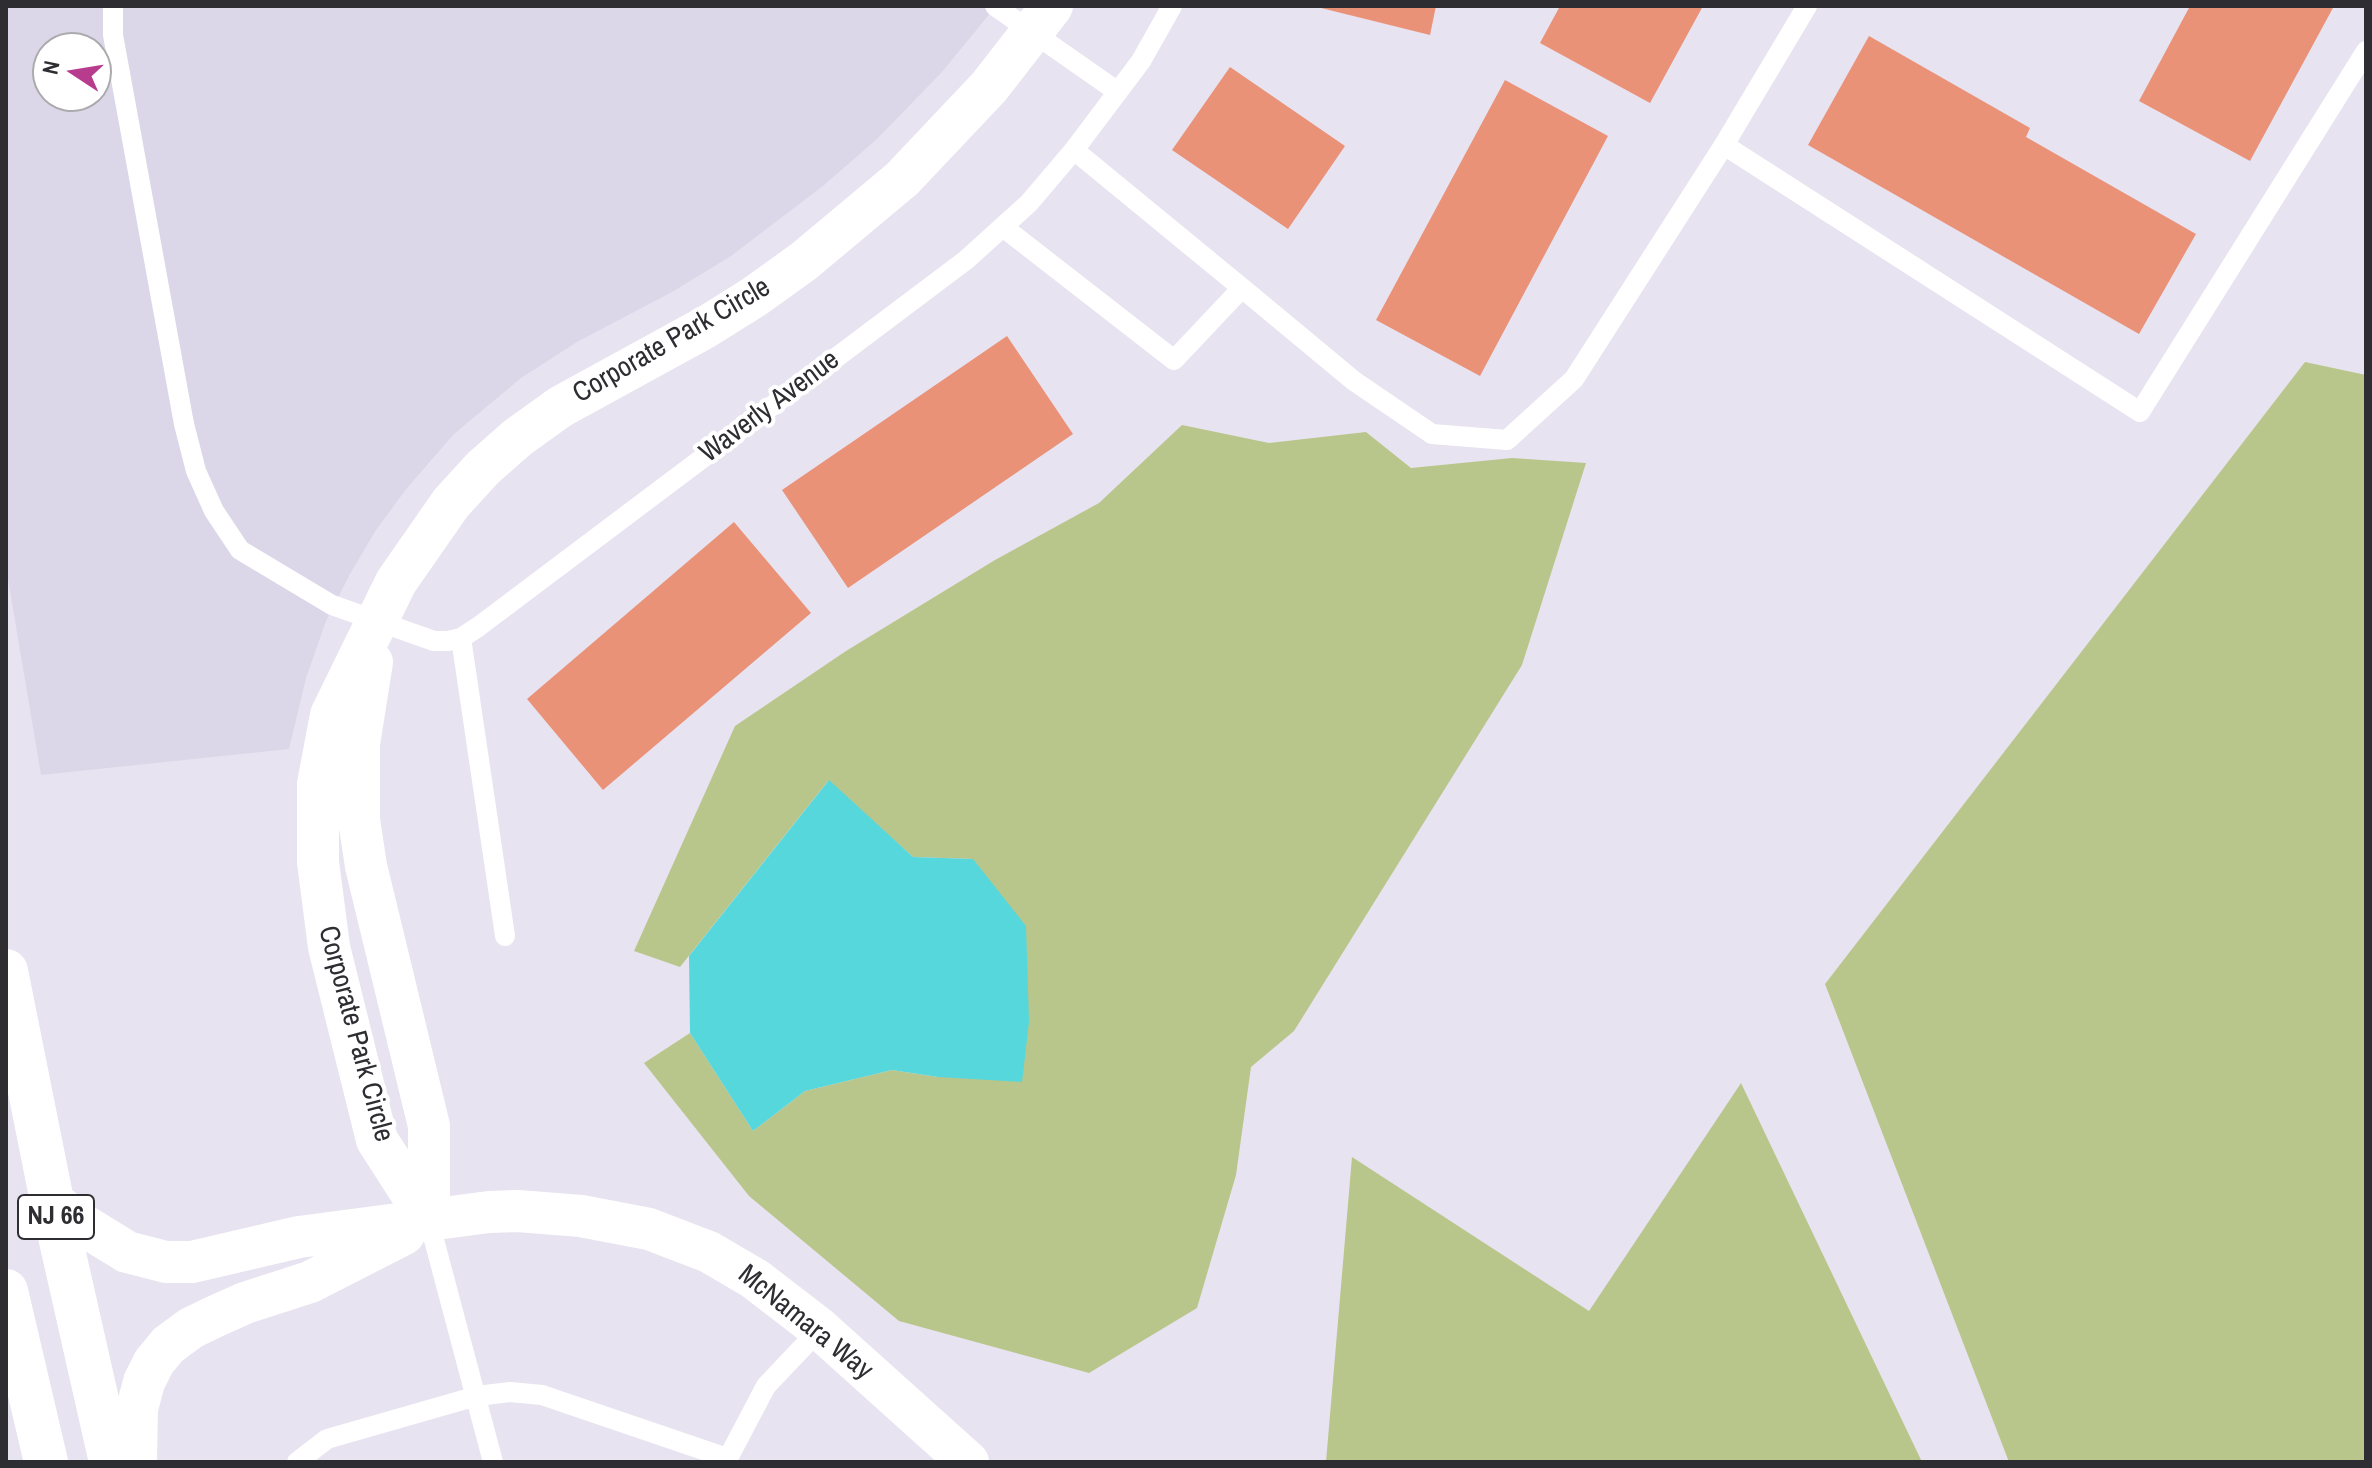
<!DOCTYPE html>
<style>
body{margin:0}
#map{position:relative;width:2372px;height:1468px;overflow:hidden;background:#e8e3f0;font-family:"Archivo Narrow",sans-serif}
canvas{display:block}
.frame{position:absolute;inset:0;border:8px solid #2e2d32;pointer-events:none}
.north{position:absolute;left:32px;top:32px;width:80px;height:80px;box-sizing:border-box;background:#fff;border:2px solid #ababad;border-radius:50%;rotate:282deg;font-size:22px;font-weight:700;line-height:32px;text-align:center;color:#2e2d32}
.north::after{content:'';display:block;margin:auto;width:28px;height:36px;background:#b73c8e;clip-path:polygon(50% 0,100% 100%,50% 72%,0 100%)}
</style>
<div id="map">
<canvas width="2372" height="1468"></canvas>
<div class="frame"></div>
<div class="north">N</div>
</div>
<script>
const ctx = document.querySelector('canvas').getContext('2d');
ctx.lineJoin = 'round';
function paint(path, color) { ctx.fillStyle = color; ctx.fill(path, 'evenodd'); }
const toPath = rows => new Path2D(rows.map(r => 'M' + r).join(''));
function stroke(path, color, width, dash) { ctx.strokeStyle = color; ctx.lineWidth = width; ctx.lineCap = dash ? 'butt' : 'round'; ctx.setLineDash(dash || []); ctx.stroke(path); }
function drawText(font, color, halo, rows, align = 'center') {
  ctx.font = font + ' "Archivo Narrow",sans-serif'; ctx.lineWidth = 8; ctx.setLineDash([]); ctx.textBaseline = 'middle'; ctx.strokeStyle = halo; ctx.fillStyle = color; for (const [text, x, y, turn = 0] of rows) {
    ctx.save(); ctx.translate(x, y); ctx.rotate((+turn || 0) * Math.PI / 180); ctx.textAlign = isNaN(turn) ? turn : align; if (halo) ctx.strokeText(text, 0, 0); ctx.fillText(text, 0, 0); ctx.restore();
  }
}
const built = toPath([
 [6,6,996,6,942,72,877,139,823,186,731,256,672,292,577,342,521,378,454,434,407,488,376,530,350,574,326,621,306,678,289,749,41,775,6,567],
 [48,48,96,48,96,96,48,96]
]);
const green = toPath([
 [2305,362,2366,375,2366,1462,2009,1462,1825,984],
 [1182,425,1269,443,1366,432,1411,468,1512,458,1586,463,1522,665,1294,1031,1251,1067,1236,1175,1197,1308,1089,1373,899,1321,749,1196,644,1063,690,1033,753,1131,805,1091,892,1070,938,1077,973,859,913,857,828,781,680,967,634,951,735,726,846,651,995,560,1099,503],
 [1741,1083,1922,1462,1326,1462,1352,1157,1589,1311]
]);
const water = toPath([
 [829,780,913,857,973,859,1026,926,1029,1022,1022,1082,938,1077,892,1070,805,1091,753,1131,690,1033,689,956]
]);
const building = toPath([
 [1313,6,1436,6,1430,35],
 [1560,6,1703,6,1650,103,1540,43],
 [2190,6,2334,6,2250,161,2139,101],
 [1869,36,2030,128,2026,137,2196,234,2139,334,1808,145],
 [1230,67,1345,146,1288,229,1172,150],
 [1505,80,1608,136,1480,376,1376,320],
 [1007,336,1073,434,848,588,782,490],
 [734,522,811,613,603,790,527,699]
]);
const service = toPath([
 [113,6,113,35,184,424,196,471,214,511,240,550,332,605,434,641,448,641,461,638,478,627,966,260,1029,203,1074,150,1141,61,1172,6],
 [995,6,1118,92],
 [1724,145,1807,6],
 [1074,150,1242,288],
 [1003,227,1174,360,1242,288,1354,381,1432,434,1507,440,1574,379,1724,145,2140,412,2366,51],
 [461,638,505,936],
 [429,1221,493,1462],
 [297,1462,327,1439,477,1396,510,1392,542,1395,727,1458],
 [726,1462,766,1386,820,1329]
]);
const minor = toPath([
 [372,662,359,744,359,820,366,866,429,1126,429,1221],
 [52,1201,83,1225,127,1252,166,1262,192,1262,299,1237,489,1212,518,1211,581,1216,649,1229,709,1252,755,1279,820,1329,968,1462],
 [429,1221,377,1140,329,947,318,862,318,784,331,715,396,582,451,503,483,468,517,438,560,407,706,327,754,297,804,261,902,179,989,87,1052,6],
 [136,1462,137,1409,144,1382,154,1362,168,1345,191,1328,216,1316,245,1303,310,1282,404,1234]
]);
const trunk = toPath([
 [6,971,52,1201,111,1462],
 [6,1291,46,1462]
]);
const shields = [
 [56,1217,76]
];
const shieldNames = [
 ["NJ 66",56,1217]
];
const streetNames = [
 ["Corporate Park Circle",672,341,-30],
 ["Waverly Avenue",770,407,-37],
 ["Corporate Park Circle",355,1034,75],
 ["McNamara Way",805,1323,39]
];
paint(built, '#dcd6e9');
paint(green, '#b9c68b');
paint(water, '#56d7db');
paint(building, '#e99278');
stroke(service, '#fff', 20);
stroke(minor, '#fff', 42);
stroke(trunk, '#fff', 44);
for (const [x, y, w] of shields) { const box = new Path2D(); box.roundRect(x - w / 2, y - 22, w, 44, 6); ctx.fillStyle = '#fff'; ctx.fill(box); stroke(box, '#2e2d32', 2); }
drawText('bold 26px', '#2e2d32', null, shieldNames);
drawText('28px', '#2e2d32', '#fff', streetNames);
</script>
